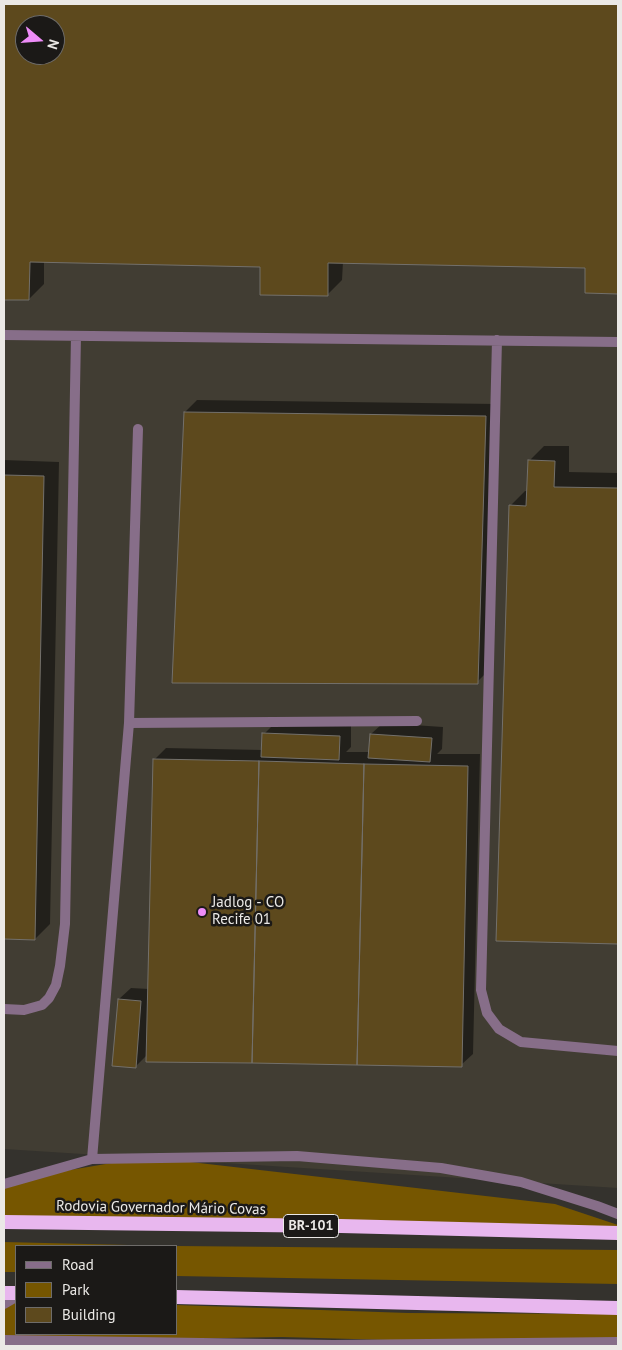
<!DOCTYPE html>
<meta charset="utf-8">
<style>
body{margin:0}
#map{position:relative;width:622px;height:1350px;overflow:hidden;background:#34322d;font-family:"PT Sans",sans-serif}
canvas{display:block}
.frame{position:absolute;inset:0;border:5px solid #ebe9e6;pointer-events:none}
.legend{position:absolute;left:15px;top:1245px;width:162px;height:90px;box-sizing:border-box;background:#1b1917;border:1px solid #6e6c6a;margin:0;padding:6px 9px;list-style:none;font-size:15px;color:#ebe9e6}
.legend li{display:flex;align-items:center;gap:10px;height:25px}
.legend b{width:25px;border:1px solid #6e6c6a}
.north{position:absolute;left:15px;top:15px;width:50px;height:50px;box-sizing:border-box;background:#1b1917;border:1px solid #6e6c6a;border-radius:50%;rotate:108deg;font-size:14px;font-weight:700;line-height:20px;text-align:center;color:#ebe9e6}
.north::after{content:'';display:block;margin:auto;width:18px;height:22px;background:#ee8cf8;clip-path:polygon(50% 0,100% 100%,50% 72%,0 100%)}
</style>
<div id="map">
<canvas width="622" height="1350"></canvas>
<div class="frame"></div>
<ul class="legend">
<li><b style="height:6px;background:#876e89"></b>Road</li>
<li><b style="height:14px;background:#765600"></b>Park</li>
<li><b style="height:14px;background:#5d491d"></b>Building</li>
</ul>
<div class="north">N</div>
</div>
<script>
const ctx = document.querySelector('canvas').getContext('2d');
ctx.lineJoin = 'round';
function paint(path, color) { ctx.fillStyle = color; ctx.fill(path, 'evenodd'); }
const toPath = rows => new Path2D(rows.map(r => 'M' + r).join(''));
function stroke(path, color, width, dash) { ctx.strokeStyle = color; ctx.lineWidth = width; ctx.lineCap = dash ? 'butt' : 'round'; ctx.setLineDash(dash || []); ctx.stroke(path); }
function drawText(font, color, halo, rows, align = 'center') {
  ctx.font = font + ' "PT Sans",sans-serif'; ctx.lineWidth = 5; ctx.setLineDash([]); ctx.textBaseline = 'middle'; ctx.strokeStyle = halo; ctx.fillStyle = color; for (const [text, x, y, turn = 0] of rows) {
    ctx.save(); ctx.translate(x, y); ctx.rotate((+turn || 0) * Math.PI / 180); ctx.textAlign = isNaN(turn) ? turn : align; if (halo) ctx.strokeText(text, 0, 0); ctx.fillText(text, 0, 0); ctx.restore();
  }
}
const built = toPath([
 [4,4,618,4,618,1188,4,1149],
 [25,25,55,25,55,55,25,55]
]);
const green = toPath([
 [147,1157,555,1204,618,1225,618,1229,4,1216,4,1185,17,1179],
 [4,1242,170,1246,16,1246,16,1272,4,1272],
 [176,1246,618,1250,618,1284,176,1276],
 [4,1300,16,1300,16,1334,176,1334,176,1305,408,1313,618,1314,618,1344,531,1344,282,1337,4,1342]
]);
const shadow = toPath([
 [4,4,618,4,618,293,586,292,587,267,343,262,342,280,327,295,262,266,44,261,44,284,29,299,4,299],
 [25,25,55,25,55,55,25,55],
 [197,400,497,404,489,670,477,682,185,412],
 [544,446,569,446,569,472,618,473,618,942,497,939,510,506,525,491,528,491,529,461],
 [4,460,59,462,50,924,35,939,4,937],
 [276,722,351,725,351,747,346,752,370,752,371,734,383,723,443,727,442,749,437,754,480,754,473,1054,461,1065,147,1055,135,1067,119,999,131,988,149,989,154,760,166,748,263,750,264,734]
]);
const building = toPath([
 [4,4,618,4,618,294,585,293,585,268,328,263,328,296,260,295,260,267,30,262,29,300,4,300,4,4],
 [25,25,55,25,55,55,25,55,25,25],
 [184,412,486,416,478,684,172,683,184,412],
 [528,460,555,461,554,487,618,488,618,944,496,941,509,505,526,506,528,460],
 [4,475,44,476,35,940,4,939,4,475],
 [262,733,340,736,339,760,261,757,262,733],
 [370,734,432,738,430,762,368,758,370,734],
 [153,759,259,761,252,1063,146,1062,153,759],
 [259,761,364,764,357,1065,252,1063,259,761],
 [364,764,468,766,462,1067,357,1065,364,764],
 [118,999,141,1001,136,1068,112,1066,118,999]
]);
const service = toPath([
 [4,335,618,342],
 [497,340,481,990,487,1013,499,1029,521,1042,618,1051],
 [129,723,417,721],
 [4,1009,24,1010,42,1005,49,998,56,985,60,966,65,924,76,336],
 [92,1159,129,723,138,429],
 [4,1184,92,1159,297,1156,441,1168,521,1182,597,1206,618,1214]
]);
const minor = toPath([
 [4,1304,16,1297],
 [4,1340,333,1345,618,1342]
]);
const trunk = toPath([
 [4,1222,341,1226,618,1233],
 [4,1293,16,1293],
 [176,1297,618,1308]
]);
const markers = [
 [202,912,5,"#ee8cf8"]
];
const shields = [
 [311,1226,55]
];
const shieldNames = [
 ["BR-101",311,1226]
];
const poiNames = [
 ["Jadlog - CO",212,903],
 ["Recife 01",212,920]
];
const streetNames = [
 ["Rodovia Governador Mário Covas",161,1208,1]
];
paint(built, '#413d33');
paint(green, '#765600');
paint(shadow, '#0007');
paint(building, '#5d491d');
stroke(building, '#73706b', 1);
stroke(service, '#876e89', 10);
stroke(minor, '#876e89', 10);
stroke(trunk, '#e8b7ee', 14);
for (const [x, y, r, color] of markers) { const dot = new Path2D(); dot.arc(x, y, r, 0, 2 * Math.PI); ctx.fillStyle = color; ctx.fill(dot); stroke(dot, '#1b1917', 2); }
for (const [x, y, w] of shields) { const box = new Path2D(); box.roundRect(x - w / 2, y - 11.5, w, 23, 4); ctx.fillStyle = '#1b1917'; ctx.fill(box); stroke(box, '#ebe9e6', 1); }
drawText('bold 14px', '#ebe9e6', null, shieldNames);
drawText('15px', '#ebe9e6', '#1b1917', poiNames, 'left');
drawText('15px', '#ebe9e6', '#1b1917', streetNames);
</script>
